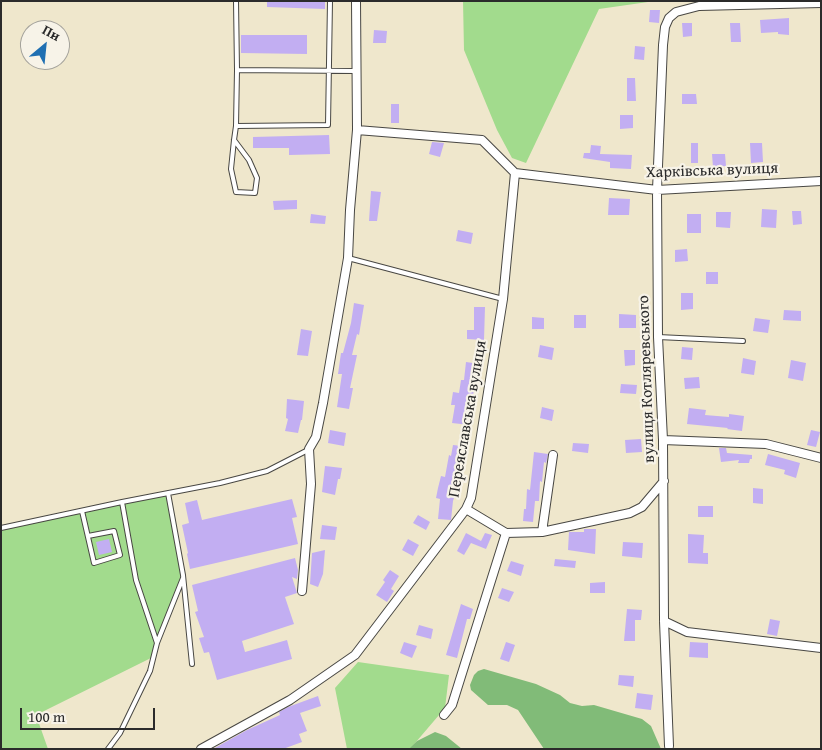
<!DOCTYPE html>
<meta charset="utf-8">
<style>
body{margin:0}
#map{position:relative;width:822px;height:750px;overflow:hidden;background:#efe7cc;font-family:"Gentium Book Plus",serif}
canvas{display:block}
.frame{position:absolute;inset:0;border:2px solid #2b2b2b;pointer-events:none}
.north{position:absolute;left:20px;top:20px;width:50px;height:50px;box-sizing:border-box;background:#f7f3e8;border:1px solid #a5a39c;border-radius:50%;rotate:28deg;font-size:14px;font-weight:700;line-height:20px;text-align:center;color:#2b2b2b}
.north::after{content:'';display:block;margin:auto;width:18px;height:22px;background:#1f6fb2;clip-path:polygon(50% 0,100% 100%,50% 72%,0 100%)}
.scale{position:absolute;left:20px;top:708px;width:135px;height:22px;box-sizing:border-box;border:2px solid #2b2b2b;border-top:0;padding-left:6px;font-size:15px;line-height:18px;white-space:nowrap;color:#2b2b2b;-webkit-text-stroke:4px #f7f3e8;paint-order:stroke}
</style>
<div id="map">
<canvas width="822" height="750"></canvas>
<div class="frame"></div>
<div class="north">Пн</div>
<div class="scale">100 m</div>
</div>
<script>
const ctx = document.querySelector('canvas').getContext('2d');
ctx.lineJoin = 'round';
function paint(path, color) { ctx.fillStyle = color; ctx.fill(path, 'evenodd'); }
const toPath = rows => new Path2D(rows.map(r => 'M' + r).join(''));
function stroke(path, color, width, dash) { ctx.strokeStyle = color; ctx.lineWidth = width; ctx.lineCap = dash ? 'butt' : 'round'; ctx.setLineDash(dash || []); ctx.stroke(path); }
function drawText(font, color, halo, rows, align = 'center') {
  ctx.font = font + ' "Gentium Book Plus",serif'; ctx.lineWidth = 4.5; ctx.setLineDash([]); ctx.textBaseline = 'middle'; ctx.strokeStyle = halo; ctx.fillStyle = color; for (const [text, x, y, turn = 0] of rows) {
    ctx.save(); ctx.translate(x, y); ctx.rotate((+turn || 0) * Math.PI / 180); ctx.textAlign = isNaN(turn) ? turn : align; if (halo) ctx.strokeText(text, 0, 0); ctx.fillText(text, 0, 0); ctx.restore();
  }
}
const green = toPath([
 [463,1,655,1,599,9,526,163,512,158,497,130,464,50],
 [168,493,183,575,157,643,155,656,36,715,48,749,1,749,1,530],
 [358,662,449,675,445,708,410,749,347,749,335,688]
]);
const forest = toPath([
 [484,669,536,684,560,695,570,703,582,706,594,705,642,719,651,726,661,749,544,749,518,710,507,705,488,705,471,690,470,685,474,675,478,671],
 [435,732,446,736,462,749,409,749,417,741]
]);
const building = toPath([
 [267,1,325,1,325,9,267,7],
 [650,10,660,10,659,23,649,22],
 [789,18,789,35,778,34,778,32,761,33,760,20],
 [682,23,692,23,692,36,683,37],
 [730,23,740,23,741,42,731,42],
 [374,30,387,31,386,43,373,43],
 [241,35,307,35,307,54,241,53],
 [635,46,645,47,644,60,634,59],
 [627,78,635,78,636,101,627,101],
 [682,94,696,94,697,104,682,104],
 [391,104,399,104,399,123,391,123],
 [620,115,633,115,633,128,620,129],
 [329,135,330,154,289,155,289,148,253,148,253,137],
 [432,142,444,143,440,157,429,154],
 [691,143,698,143,698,163,691,163],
 [750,143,762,143,763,162,751,163],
 [591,145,601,146,600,154,632,155,631,169,610,168,610,162,583,158,584,153,590,153],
 [712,154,725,154,726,166,713,167],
 [371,191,381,192,377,221,369,221],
 [609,198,630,199,629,215,608,215],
 [297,200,297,209,274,210,273,201],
 [762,209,777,210,776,228,761,227],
 [792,211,801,211,802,224,793,225],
 [716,212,731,212,730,228,716,227],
 [311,214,326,216,325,224,310,223],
 [687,214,701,214,701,233,687,233],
 [458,230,473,233,471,244,456,241],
 [687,249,688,261,675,262,675,250],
 [706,272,718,272,718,284,706,284],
 [681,293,693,293,693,309,681,310],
 [354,303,364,305,359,335,357,334,352,355,357,355,350,388,353,388,349,409,337,407,342,374,338,374,341,353,343,353,351,323],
 [474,307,485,307,484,340,467,339,467,330,474,330],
 [784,310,801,311,801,321,783,320],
 [619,314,636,315,636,328,619,328],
 [574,315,586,315,586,328,574,328],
 [532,317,544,318,544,329,532,329],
 [755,318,770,320,768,333,753,331],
 [301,329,312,331,308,356,297,355],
 [540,345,554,348,552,360,538,357],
 [682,347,693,348,692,360,681,359],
 [624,350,635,350,635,365,625,366],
 [743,358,756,361,754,375,741,373],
 [791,360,806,363,803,381,788,378],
 [466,362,480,364,473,395,470,425,452,423,455,405,451,405,453,392,459,393,461,380,464,380],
 [699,377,700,388,685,389,684,378],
 [621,384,637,385,636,394,620,393],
 [287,399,304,401,302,420,301,420,298,433,285,431,288,419,286,418],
 [542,407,554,410,552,421,540,418],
 [689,408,706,410,705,415,729,417,729,414,744,416,742,431,727,429,728,428,687,424],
 [330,430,346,433,344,446,328,443],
 [811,430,820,432,816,447,807,445],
 [641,439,642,452,626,453,625,440],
 [573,443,589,444,588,453,572,451],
 [453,445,462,446,460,458,463,458,457,488,453,501,451,520,438,519,440,499,436,498,438,488,441,476,445,477,449,455,451,456],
 [719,448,726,448,727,453,752,455,752,459,750,459,749,463,738,463,739,460,721,462],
 [534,452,548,454,546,463,544,462,542,482,540,481,539,501,535,501,533,522,523,521,524,509,526,509,527,489,530,490],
 [768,454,800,463,796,478,784,474,785,470,765,465],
 [325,466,342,468,340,479,338,479,335,495,322,492],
 [753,488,763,489,763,504,753,503],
 [292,499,297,517,292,518,298,544,190,569,187,554,188,553,182,525,189,523,185,503,197,500,202,520],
 [698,506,713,506,713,517,698,517],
 [418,515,430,522,426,530,413,523],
 [322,525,337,527,335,540,320,539],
 [584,529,596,529,595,554,568,550,569,532,584,532],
 [466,533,481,541,485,533,492,535,486,549,471,543,464,555,457,551],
 [688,534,704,535,703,553,708,553,708,564,688,563],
 [109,539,112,552,99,555,96,542],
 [408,539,419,545,413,556,402,550],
 [623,542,643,543,642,558,622,556],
 [325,550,323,574,318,587,310,584,312,553],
 [295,558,298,570,297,579,292,577,297,593,285,597,294,624,242,641,245,652,287,640,292,659,217,680,209,652,204,653,199,638,204,637,195,612,198,611,192,585],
 [555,559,576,561,575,568,554,566],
 [511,561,524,565,521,576,507,571],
 [390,570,399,576,391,589,394,591,387,602,376,595,385,582,383,580],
 [605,582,605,593,590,593,590,583],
 [502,588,514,592,509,602,498,598],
 [461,604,473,609,470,619,467,619,457,658,446,655],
 [627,609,642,610,641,620,635,620,635,641,624,641],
 [770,619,780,621,777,636,767,634],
 [419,625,433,629,431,639,416,635],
 [404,642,417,646,412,658,400,653],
 [506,642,515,645,509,662,500,659],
 [690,642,708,643,708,658,689,657],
 [619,675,634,676,633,687,618,685],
 [637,693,653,695,651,710,635,708],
 [318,696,321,706,300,713,307,731,299,734,302,742,283,749,213,749,247,730,280,715,279,712,288,707]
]);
const service = toPath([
 [236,1,237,70,356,71],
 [237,70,236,126,328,125,330,1],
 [234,140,249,160,257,178,255,193,236,192,231,169,234,140,236,126],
 [348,258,503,299],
 [658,337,743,341],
 [168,493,183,575,192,664],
 [82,511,94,563,120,555,114,531,88,536],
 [1,528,122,502],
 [157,643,183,578],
 [108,749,120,733,150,671,157,643,136,580,122,502,220,483,267,471,308,450]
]);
const minor = toPath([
 [357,130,482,140,515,173],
 [515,173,657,190,821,181],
 [663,440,766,444,821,458],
 [466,509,506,533,542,532,630,513,642,507,664,481],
 [542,532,553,455],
 [302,591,311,484,309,449,316,437,323,403,348,258,350,210,357,130,356,1],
 [664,621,687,632,821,648],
 [444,715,452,705,506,533],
 [669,746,664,621,663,440,658,337,657,190,663,45,665,27,669,18,676,12,699,6,821,3],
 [201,749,290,700,355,655,466,509,471,498,503,299,515,173]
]);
const streetNames = [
 ["Харківська вулиця",712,171,-2],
 ["вулиця Котляревського",647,379,-92],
 ["Переяславська вулиця",468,419,-80]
];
paint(green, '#a2db8d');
paint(forest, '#81bb78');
paint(building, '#c2aef2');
stroke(service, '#484743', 6);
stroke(minor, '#484743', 10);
stroke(service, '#fff', 4);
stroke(minor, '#fff', 8);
drawText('16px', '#2b2b2b', '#f7f3e8', streetNames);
</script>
